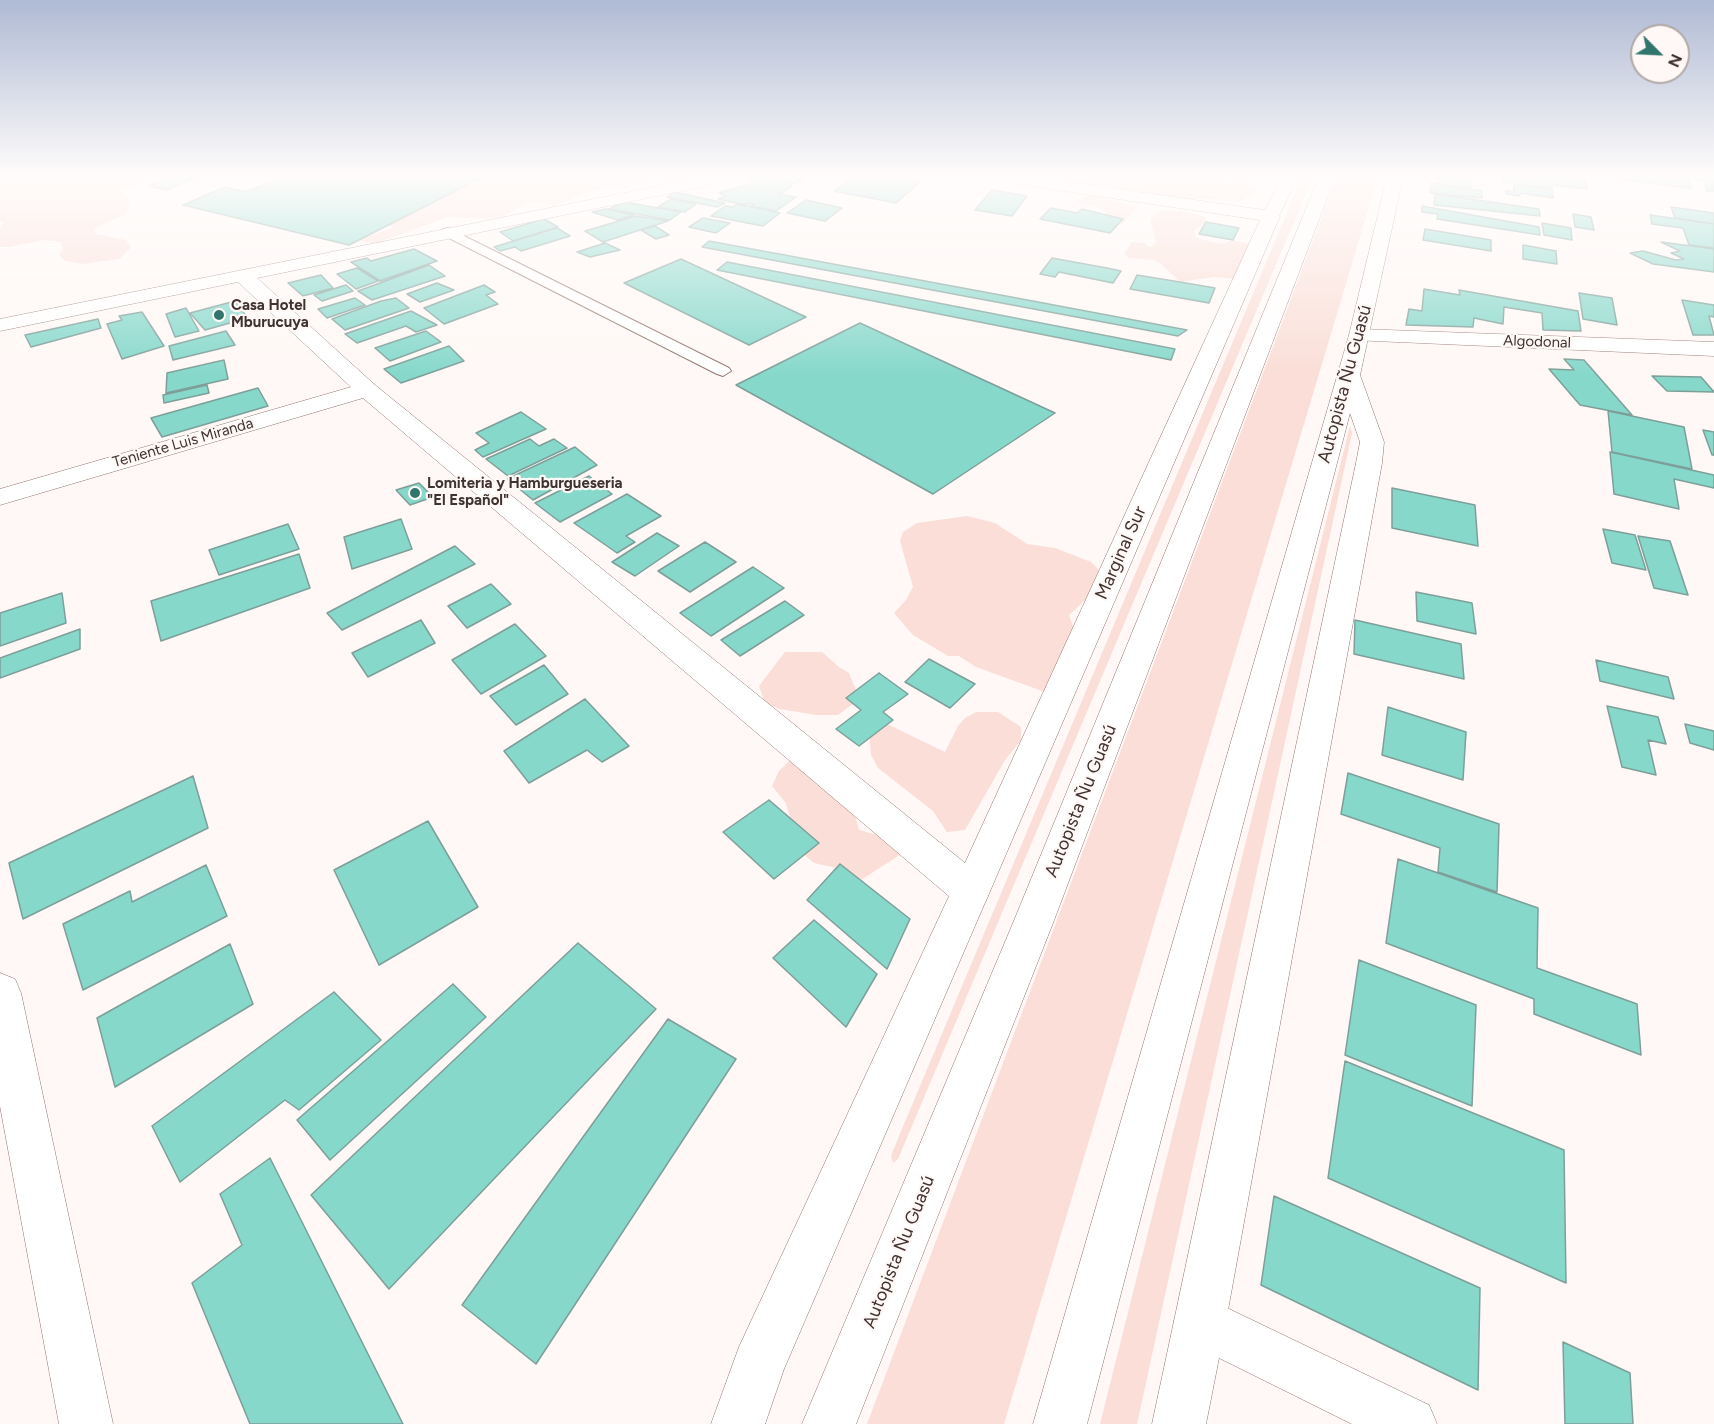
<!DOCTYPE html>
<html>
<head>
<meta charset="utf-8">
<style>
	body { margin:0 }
	#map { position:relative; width:1714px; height:1424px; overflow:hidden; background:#fff8f6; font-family:Figtree,sans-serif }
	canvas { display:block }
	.north { position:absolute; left:1630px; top:24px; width:60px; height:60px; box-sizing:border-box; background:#fff8f6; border:2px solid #b2a9a6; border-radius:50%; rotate:114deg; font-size:16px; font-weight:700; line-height:24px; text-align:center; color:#3f322f }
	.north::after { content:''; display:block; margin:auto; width:21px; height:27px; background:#30766c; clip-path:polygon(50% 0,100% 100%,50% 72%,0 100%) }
</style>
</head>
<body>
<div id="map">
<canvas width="1714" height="1424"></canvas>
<div class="north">N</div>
</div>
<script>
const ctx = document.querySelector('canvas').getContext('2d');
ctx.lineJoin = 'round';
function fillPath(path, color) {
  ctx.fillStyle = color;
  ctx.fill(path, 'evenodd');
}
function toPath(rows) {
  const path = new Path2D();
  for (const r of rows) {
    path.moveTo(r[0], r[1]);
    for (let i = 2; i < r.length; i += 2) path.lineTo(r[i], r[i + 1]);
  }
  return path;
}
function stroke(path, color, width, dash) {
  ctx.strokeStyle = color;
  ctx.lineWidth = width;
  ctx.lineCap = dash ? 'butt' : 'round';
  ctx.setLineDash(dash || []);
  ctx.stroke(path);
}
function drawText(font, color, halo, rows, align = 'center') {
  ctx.font = font + ' Figtree,sans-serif';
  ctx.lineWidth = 4.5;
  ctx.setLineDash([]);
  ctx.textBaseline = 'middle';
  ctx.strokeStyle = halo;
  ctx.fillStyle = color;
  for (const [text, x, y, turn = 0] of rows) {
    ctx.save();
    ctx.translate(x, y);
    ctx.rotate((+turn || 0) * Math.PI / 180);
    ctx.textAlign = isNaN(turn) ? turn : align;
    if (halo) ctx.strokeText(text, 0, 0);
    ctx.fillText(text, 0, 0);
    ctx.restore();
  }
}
const green = toPath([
	[0,177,78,178,75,177,153,177,120,191,131,200,126,214,93,229,96,234,126,240,131,247,119,259,82,264,65,261,59,255,63,248,61,242,45,240,9,247,0,247,0,229,4,222,0,221],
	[428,177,714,177,690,181,651,179,627,189,608,188,592,191,554,206,537,202,525,204,504,216,485,219,448,217,374,244,358,240,395,227,375,223,422,179],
	[1050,177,1208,177,1227,184,1230,181,1243,181,1256,189,1255,194,1238,202,1209,199,1167,200,1131,194,1110,185,1081,184],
	[1302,177,1313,177,898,1159,893,1163,891,1156,899,1136],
	[1337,177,1378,177,1004,1424,867,1424],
	[1089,195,1129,205,1137,204,1137,207,1123,224,1111,221,1111,217,1101,209,1076,201],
	[1160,211,1185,211,1205,217,1206,222,1194,231,1197,238,1221,244,1233,240,1253,245,1236,279,1214,277,1180,282,1161,264,1154,260,1129,258,1124,254,1132,242,1144,243,1150,247,1156,243,1150,219],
	[1350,426,1352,433,1137,1424,1100,1424],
	[967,516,995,523,1027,544,1055,548,1091,562,1104,575,1097,589,1069,615,1073,626,1081,634,1045,692,976,667,959,656,948,656,913,635,894,613,906,600,913,587,900,541,903,532,917,523],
	[785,652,822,652,839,667,849,673,858,695,853,704,838,715,816,715,780,709,765,703,759,686],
	[976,712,998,712,1021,727,1021,740,1005,760,965,830,947,832,933,811,878,768,871,755,869,732,887,724,945,752,958,726,965,718],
	[791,759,853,808,859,830,915,845,861,880,837,868,814,863,794,846,793,829,786,803,772,786,779,771]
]);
const building = toPath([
	[172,177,199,177,166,190,149,186,172,177],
	[282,177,483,177,349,245,183,205,225,187,246,192,282,177],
	[746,177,776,177,792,186,780,194,796,197,776,211,751,206,754,204,740,204,718,199,726,196,719,193,754,183,746,177],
	[778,177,793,177,802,181,791,184,778,177],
	[853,177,895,179,898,177,921,181,896,203,834,191,853,177],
	[1437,177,1471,179,1470,189,1437,184,1437,177],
	[1502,177,1550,177,1552,189,1502,182,1502,177],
	[1552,177,1585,177,1587,189,1553,185,1552,177],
	[1619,177,1653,177,1656,184,1619,179,1619,177],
	[1655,177,1700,177,1701,180,1688,178,1691,188,1657,184,1655,177],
	[1702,177,1714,178,1714,191,1707,191,1702,177],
	[1431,183,1482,191,1482,198,1430,193,1431,183],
	[1514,184,1552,189,1553,198,1520,193,1520,196,1506,194,1506,191,1514,192,1514,184],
	[992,190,1027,196,1012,216,975,210,992,190],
	[675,192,725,203,717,207,667,197,675,192],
	[1435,194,1539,209,1540,216,1434,205,1435,194],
	[671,199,696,204,685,212,658,207,671,199],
	[806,200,842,208,825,221,787,213,806,200],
	[624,202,681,212,670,220,609,209,624,202],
	[737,204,780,213,763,226,711,216,725,206,733,207,737,204],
	[1422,206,1539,227,1540,235,1437,219,1438,214,1422,212,1422,206],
	[1671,207,1714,213,1714,224,1675,218,1671,207],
	[1051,208,1077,213,1082,209,1123,219,1110,233,1040,219,1051,208],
	[606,209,634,215,618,220,592,212,606,209],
	[1573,214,1591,217,1594,230,1575,227,1573,214],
	[1650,215,1714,224,1714,248,1689,245,1683,228,1652,224,1650,215],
	[636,216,668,221,603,242,585,231,636,216],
	[703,218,730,223,716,233,689,227,703,218],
	[544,219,558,227,513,241,500,232,544,219],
	[1206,222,1239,228,1233,240,1199,234,1206,222],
	[1542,223,1571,228,1572,240,1544,235,1542,223],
	[655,226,669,235,656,239,641,230,655,226],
	[557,228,570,236,521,251,515,247,500,251,494,247,557,228],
	[1425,229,1491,240,1491,251,1423,240,1425,229],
	[709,241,1006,296,1187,330,1178,336,702,247,709,241],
	[1661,242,1714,249,1714,272,1653,264,1630,253,1643,251,1676,260,1684,259,1671,253,1680,251,1661,242],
	[605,243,620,250,590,257,577,252,605,243],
	[1523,245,1556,251,1557,264,1523,259,1523,245],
	[414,249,437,261,380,281,351,262,367,258,371,261,414,249],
	[1052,258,1107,268,1121,271,1113,283,1059,272,1055,277,1040,274,1052,258],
	[681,259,806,317,749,345,624,283,681,259],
	[727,262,1175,349,1171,360,717,270,727,262],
	[429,265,445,276,372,300,358,291,429,265],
	[357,268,378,281,356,289,337,274,357,268],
	[321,275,333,288,303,296,288,283,321,275],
	[1137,275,1180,282,1215,288,1209,303,1130,289,1137,275],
	[437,283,454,290,420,302,407,294,437,283],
	[346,285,353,291,322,301,314,295,346,285],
	[484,285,495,292,486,295,498,304,444,324,424,308,484,285],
	[1424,289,1460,295,1459,290,1578,311,1581,331,1543,330,1542,313,1504,307,1503,324,1474,318,1473,327,1406,325,1409,309,1422,311,1424,289],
	[1579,293,1612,298,1617,325,1583,319,1579,293],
	[355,298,365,305,327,318,318,309,355,298],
	[396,298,409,308,345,330,332,319,381,301,396,298],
	[1682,300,1714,305,1714,317,1709,316,1714,335,1693,335,1682,300],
	[235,301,248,318,205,330,190,313,235,301],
	[186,308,199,331,175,337,166,314,186,308],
	[411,311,437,325,416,332,406,326,357,343,345,334,411,311],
	[142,312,164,346,122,359,107,324,122,320,119,316,142,312],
	[98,319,101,328,31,347,25,335,98,319],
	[860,323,1055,413,933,494,736,385,860,323],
	[226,331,235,345,173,360,169,346,226,331],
	[426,331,441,342,390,361,375,348,426,331],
	[449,346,464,361,401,383,384,369,449,346],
	[1564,359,1584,360,1632,415,1580,405,1549,369,1574,370,1564,359],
	[224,360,228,379,166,393,167,373,224,360],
	[1652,376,1701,377,1714,392,1667,391,1652,376],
	[207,385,209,393,164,403,163,395,207,385],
	[258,388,268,406,162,437,151,418,258,388],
	[1608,411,1684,427,1692,469,1612,452,1608,411],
	[521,412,546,429,483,457,475,450,489,443,476,433,521,412],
	[1703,430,1714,432,1714,455,1712,455,1703,430],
	[530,439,539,446,554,439,567,448,508,476,486,459,530,439],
	[575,447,597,465,533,500,507,479,575,447],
	[1610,452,1714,475,1714,488,1674,479,1679,509,1614,494,1610,452],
	[589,476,612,494,560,522,535,503,589,476],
	[419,483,433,497,410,505,396,490,419,483],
	[1392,488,1475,505,1478,546,1392,528,1392,488],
	[627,494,661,516,626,536,635,542,617,553,574,523,627,494],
	[401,519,412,549,352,569,344,537,401,519],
	[288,524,299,549,219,575,209,550,288,524],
	[1603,529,1635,535,1646,570,1612,563,1603,529],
	[657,533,679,546,635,576,612,562,657,533],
	[1638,536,1670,541,1688,595,1654,588,1638,536],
	[705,542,736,562,690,592,658,571,705,542],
	[455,546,475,564,342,630,327,613,455,546],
	[299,554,310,588,161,641,151,601,299,554],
	[753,567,784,588,711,636,680,613,753,567],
	[491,584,511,604,467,628,448,606,491,584],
	[1416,592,1472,603,1476,634,1417,621,1416,592],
	[62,593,66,623,0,646,0,613,62,593],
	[785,601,804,615,740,656,721,640,785,601],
	[421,620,435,643,368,677,352,653,421,620],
	[1355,620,1461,644,1464,679,1354,654,1355,620],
	[515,624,546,656,481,694,452,660,515,624],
	[80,629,80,649,0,678,0,658,80,629],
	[929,659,975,684,950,708,905,682,929,659],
	[1596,660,1668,677,1674,699,1600,681,1596,660],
	[544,665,568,694,516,725,490,696,544,665],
	[879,673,908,694,883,712,893,720,859,746,836,729,861,710,846,698,879,673],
	[585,699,629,746,602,762,587,750,529,783,504,751,585,699],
	[1607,706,1658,717,1666,744,1648,740,1656,775,1622,767,1607,706],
	[1388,707,1466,732,1463,780,1382,755,1388,707],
	[1685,724,1714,731,1714,750,1690,743,1685,724],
	[1348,773,1499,824,1497,892,1438,872,1440,848,1341,814,1348,773],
	[193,776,208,828,23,919,9,863,193,776],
	[769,800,819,843,774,879,723,832,769,800],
	[428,821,478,907,379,965,334,870,428,821],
	[1398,859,1538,908,1537,968,1637,1004,1641,1055,1534,1014,1534,999,1386,943,1398,859],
	[840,864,910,919,887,969,807,900,840,864],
	[206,865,227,916,83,990,63,924,130,891,132,902,206,865],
	[814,920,877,974,846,1027,773,958,814,920],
	[578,943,656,1009,389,1289,311,1195,578,943],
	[230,944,253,1004,115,1087,97,1018,230,944],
	[1359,960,1476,1005,1472,1106,1345,1055,1359,960],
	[453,984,486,1017,330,1160,297,1120,453,984],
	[334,992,381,1040,299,1110,285,1100,180,1182,152,1126,334,992],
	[668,1019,736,1059,536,1364,462,1305,668,1019],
	[1345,1061,1564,1150,1566,1283,1328,1178,1345,1061],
	[270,1158,403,1424,250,1424,192,1283,242,1245,220,1194,270,1158],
	[1274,1196,1480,1288,1478,1390,1261,1285,1274,1196],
	[1563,1342,1630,1373,1633,1424,1565,1424,1563,1342]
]);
const service = toPath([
	[448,228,729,368,731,371,723,376,717,374,443,235,443,229,448,228]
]);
const minor = toPath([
	[703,177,733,177,725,182,257,278,375,385,965,863,1260,220,1003,182,995,177,1034,177,1271,211,1280,216,985,903,971,908,957,903,363,398,0,505,0,489,351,387,238,282,0,331,0,319,703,177],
	[1360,329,1714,342,1714,356,1352,340,1349,335,1352,330,1360,329],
	[0,973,15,979,21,993,113,1424,59,1424,0,1106,0,973],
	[1200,1295,1429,1405,1437,1424,1352,1424,1219,1358,1206,1424,1152,1424,1174,1321,1182,1303,1200,1295]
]);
const motorway = toPath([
	[1282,177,1298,177,1277,220,1265,220,1262,216,1282,177],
	[1319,177,1335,177,1053,923,856,1424,802,1424,1013,923,1319,177],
	[1387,177,1403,177,1360,375,1384,442,1382,463,1226,1321,1218,1339,1200,1347,1182,1339,1174,1321,1356,463,1360,442,1350,413,1087,1424,1033,1424,1349,335,1387,177],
	[971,874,985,879,990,891,784,1369,765,1424,711,1424,739,1347,957,879,971,874]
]);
const markers = [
	[219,315,6,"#30766c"],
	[415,493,6,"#30766c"]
];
const farPoinames = [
	["Casa Hotel",231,306],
	["Mburucuya",231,323],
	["Lomiteria y Hamburgueseria",427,484],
	["\"El Español\"",427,501]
];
const farStreetnames = [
	["Algodonal",1537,342,2],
	["Teniente Luis Miranda",183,443,-16]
];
const streetNames = [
	["Autopista Ñu Guasú",1345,384,-75],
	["Marginal Sur",1121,553,-66],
	["Autopista Ñu Guasú",1081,801,-68],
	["Autopista Ñu Guasú",899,1252,-68]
];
fillPath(green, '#faded7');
fillPath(building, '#86d8cb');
stroke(building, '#7e9f99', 1.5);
stroke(service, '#92756e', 2);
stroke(minor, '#92756e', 1);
stroke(motorway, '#92756e', 1);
fillPath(service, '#fff');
fillPath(minor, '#fff');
fillPath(motorway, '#fff');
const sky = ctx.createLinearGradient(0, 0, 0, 376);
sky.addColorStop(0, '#afbad4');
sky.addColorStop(0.47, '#fffcfb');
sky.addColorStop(1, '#fffcfb00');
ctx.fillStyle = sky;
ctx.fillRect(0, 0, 1714, 376);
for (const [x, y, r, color] of markers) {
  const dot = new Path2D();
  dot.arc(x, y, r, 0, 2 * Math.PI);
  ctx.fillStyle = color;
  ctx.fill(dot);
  stroke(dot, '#fff8f6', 2);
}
drawText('bold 15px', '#3f322f', '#fff8f6', farPoinames, 'left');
drawText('15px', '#3f322f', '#fff8f6', farStreetnames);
drawText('18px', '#3f322f', '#fff8f6', streetNames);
</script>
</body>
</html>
